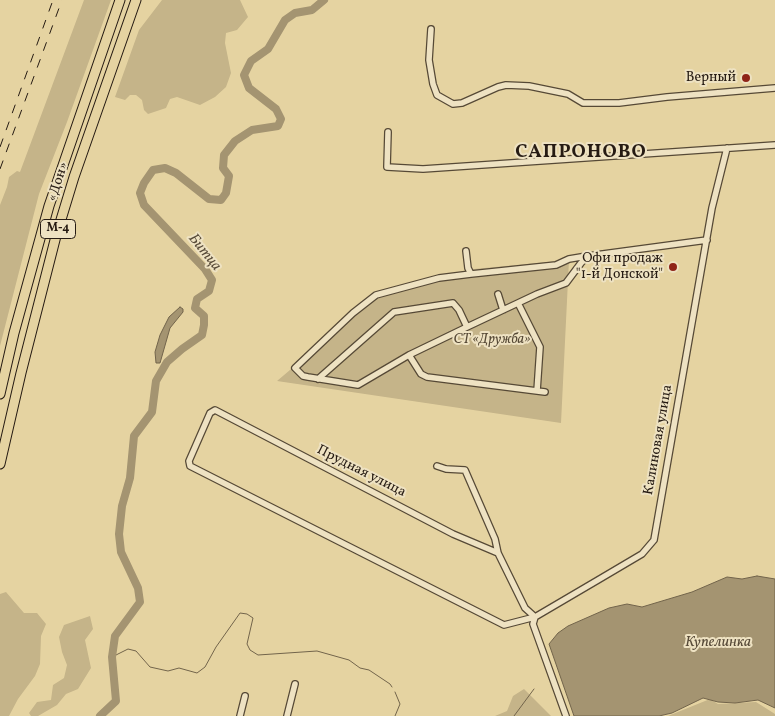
<!DOCTYPE html>
<html>
<head>
<meta charset="utf-8">
<style>
	body { margin:0 }
	canvas { display:block; background:#e5d3a1 }
</style>
</head>
<body>
<canvas width="775" height="716"></canvas>
<script>
const ctx = document.querySelector('canvas').getContext('2d');
ctx.lineJoin = 'round';
function fillPath(path, color) {
  ctx.fillStyle = color;
  ctx.fill(path, 'evenodd');
}
function toPath(rows) {
  const path = new Path2D();
  for (const r of rows) {
    path.moveTo(r[0], r[1]);
    for (let i = 2; i < r.length; i += 2) path.lineTo(r[i], r[i + 1]);
  }
  return path;
}
function stroke(path, color, width, dash) {
  ctx.strokeStyle = color;
  ctx.lineWidth = width;
  ctx.lineCap = dash ? 'butt' : 'round';
  ctx.setLineDash(dash || []);
  ctx.stroke(path);
}
function drawText(font, color, halo, rows, align = 'center') {
  ctx.font = font + ' Vollkorn,serif';
  ctx.lineWidth = 4;
  ctx.setLineDash([]);
  ctx.textBaseline = 'middle';
  ctx.strokeStyle = halo;
  ctx.fillStyle = color;
  for (const [text, x, y, turn = 0] of rows) {
    ctx.save();
    ctx.translate(x, y);
    ctx.rotate((+turn || 0) * Math.PI / 180);
    ctx.textAlign = isNaN(turn) ? turn : align;
    if (halo) ctx.strokeText(text, 0, 0);
    ctx.fillText(text, 0, 0);
    ctx.restore();
  }
}
const green = toPath([
	[84,0,111,0,67,122,39,194,0,346,0,205,7,187,9,177,17,171,20,172],
	[162,0,240,0,248,17,237,30,226,33,225,43,231,73,226,87,215,97,200,105,177,97,170,99,166,108,148,114,144,110,142,100,136,95,130,95,125,100,115,97,139,30],
	[569,260,561,423,277,381,376,297,434,278,474,269],
	[6,592,24,613,37,613,46,624,41,636,40,664,35,676,18,699,9,716,0,716,0,594],
	[90,616,93,629,85,640,91,668,78,689,66,694,57,705,38,716,31,716,29,713,37,702,51,700,53,685,64,678,67,665,62,652,59,637,64,625],
	[524,689,551,716,495,716,507,711,513,696],
	[710,699,718,704,756,702,775,714,775,716,668,716]
]);
const water = toPath([
	[180,307,183,309,183,312,170,328,160,363,156,363,155,352,160,335,169,317,180,307],
	[757,576,775,579,775,708,758,700,735,703,718,702,703,698,672,713,659,716,574,716,549,644,558,633,568,626,609,608,627,604,642,607,692,592,727,577,742,579,757,576]
]);
const stream = toPath([
	[112,657,128,649,136,651,150,667,168,671,179,668,197,673,205,667,216,647,240,613,247,614,253,618,247,644,250,650,258,655,317,651,349,660,360,668,369,670,390,684,392,687],
	[395,716,400,704,395,692],
	[514,716,534,689]
]);
const river = toPath([
	[100,716,116,701,112,657,115,636,140,602,138,588,121,552,119,534,122,506,130,478,134,436,152,412,156,381,167,362,182,349,202,335,204,325,204,316,195,308,197,299,209,291,212,280,205,269,144,205,140,193,144,183,153,170,165,168,176,173,209,199,221,200,226,193,229,176,223,168,224,155,235,141,252,130,278,126,281,119,276,109,249,88,244,75,251,61,268,49,285,20,295,13,312,10,324,0]
]);
const minor = toPath([
	[431,29,429,60,433,84,437,95,453,104,462,103,498,87,506,85,529,86,568,94,583,103,619,103,667,97,775,88],
	[388,132,387,167,423,169,775,145],
	[466,251,468,268,471,274,439,278,376,295,353,313,295,368,303,376,308,377,358,385,409,355,467,327,537,294,566,283,581,263,588,256,707,240],
	[471,274,556,265,569,259,587,256],
	[498,294,503,310],
	[518,303,540,347,537,391,545,392],
	[409,355,421,374,427,377,537,391],
	[318,379,394,312,453,303,459,310,467,327],
	[437,466,446,469,465,470,495,539,498,553,525,608,535,617],
	[498,553,453,534,215,410,210,413,189,461,190,466,504,625,535,617,598,580,642,554,654,540,712,208,727,148],
	[535,617,533,624,566,716],
	[240,716,245,696],
	[287,716,295,684]
]);
const highway = toPath([
	[0,394,14,333,49,206,120,0],
	[0,464,21,373,56,236,74,177,136,0]
]);
const rail = toPath([
	[0,147,53,0],
	[0,169,62,0]
]);
const markers = [
	[746,78,5,"#8f2418"],
	[673,267,5,"#8f2418"]
];
const shields = [
	[58,229,35]
];
const shieldNames = [
	["М-4",58,229]
];
const poiNames = [
	["Верный",736,78],
	["Офи продаж",663,259],
	["\"1-й Донской\"",663,275]
];
const streetNames = [
	["«Дон»",59,182,-72],
	["Калиновая улица",659,440,-80],
	["Прудная улица",361,472,27]
];
const parkNames = [
	["СТ «Дружба»",492,340]
];
const waterNames = [
	["Битца",204,253,51],
	["Купелинка",718,643]
];
const districtNames = [
	["САПРОНОВО",581,154]
];
fillPath(green, '#c5b489');
fillPath(water, '#a49471');
stroke(water, '#72644b', 1);
stroke(stream, '#72644b', 1);
stroke(river, '#a49471', 8);
stroke(minor, '#564936', 8);
stroke(highway, '#261b13', 11);
stroke(minor, '#eee2c2', 5.5);
stroke(highway, '#e5d3a1', 9);
stroke(rail, '#261b13', 1, [9, 9]);
for (const [x, y, r, color] of markers) {
  const dot = new Path2D();
  dot.arc(x, y, r, 0, 2 * Math.PI);
  ctx.fillStyle = color;
  ctx.fill(dot);
  stroke(dot, '#eee2c2', 2);
}
for (const [x, y, w] of shields) {
  const box = new Path2D();
  box.roundRect(x - w / 2, y - 9.5, w, 19, 4);
  ctx.fillStyle = '#eee2c2';
  ctx.fill(box);
  stroke(box, '#261b13', 1);
}
drawText('bold 12px', '#261b13', null, shieldNames);
drawText('14px', '#261b13', '#eee2c2', poiNames, 'right');
drawText('14px', '#261b13', '#eee2c2', streetNames);
drawText('italic 14px', '#564936', '#eee2c2', parkNames);
drawText('italic 15px', '#584b39', '#eee2c2', waterNames);
ctx.letterSpacing = '1px';
drawText('bold 19px', '#261b13', '#eee2c2', districtNames);
ctx.letterSpacing = '0px';
</script>
</body>
</html>
